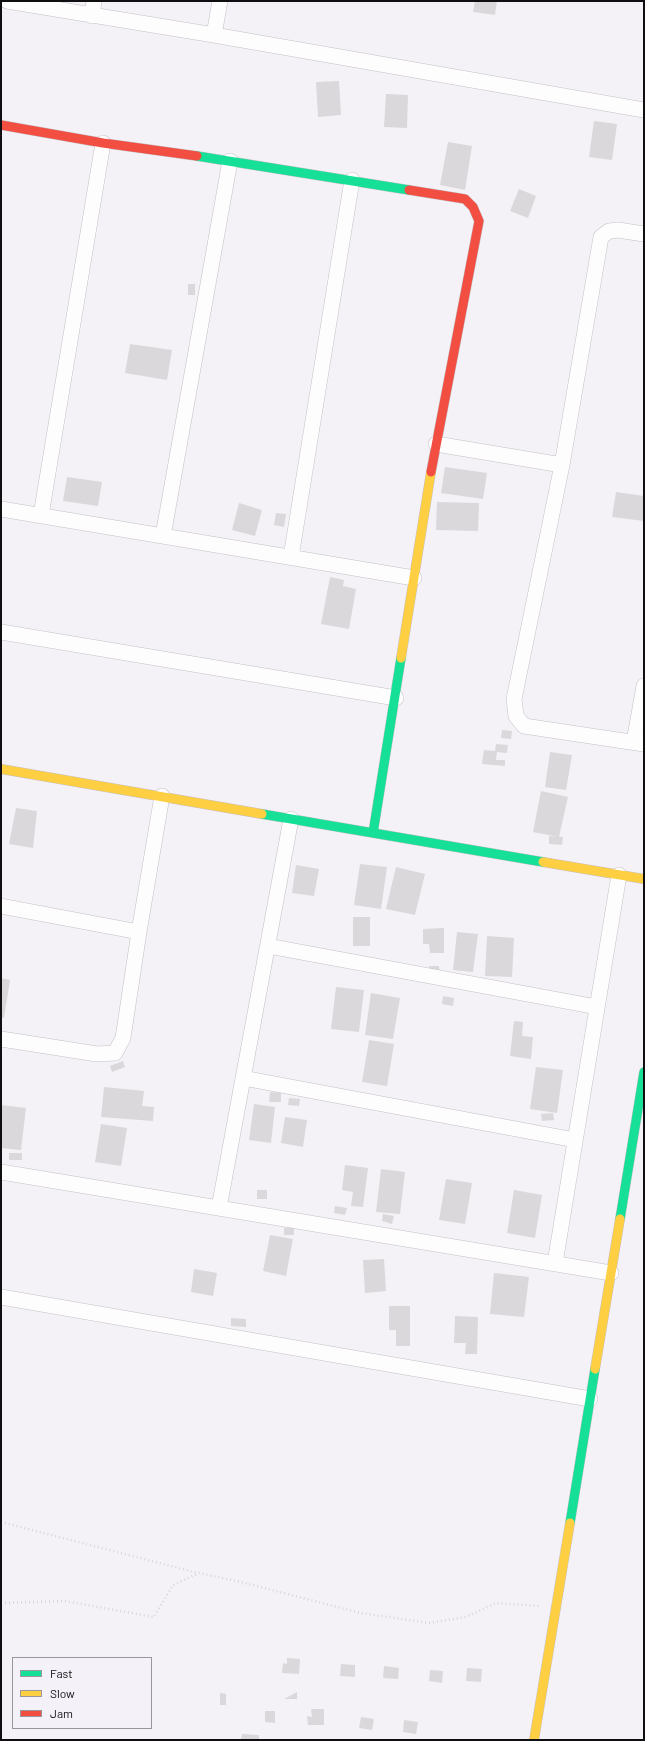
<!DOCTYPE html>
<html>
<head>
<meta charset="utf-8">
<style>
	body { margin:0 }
	#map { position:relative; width:645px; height:1741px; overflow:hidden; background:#f5f2f7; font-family:Barlow,sans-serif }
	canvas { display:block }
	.frame { position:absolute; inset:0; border:2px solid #100e11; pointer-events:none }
	.legend { position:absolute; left:12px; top:1657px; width:140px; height:72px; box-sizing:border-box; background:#f5f1f8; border:1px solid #99969c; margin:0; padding:5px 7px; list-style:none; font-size:12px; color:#100e11 }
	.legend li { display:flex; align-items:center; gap:8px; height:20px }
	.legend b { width:20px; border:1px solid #99969c }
</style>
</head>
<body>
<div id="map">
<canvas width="645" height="1741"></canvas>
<div class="frame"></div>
<ul class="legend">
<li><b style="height:5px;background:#16e098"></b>Fast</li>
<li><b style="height:5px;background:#ffcf43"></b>Slow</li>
<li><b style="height:5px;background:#f24e42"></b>Jam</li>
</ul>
</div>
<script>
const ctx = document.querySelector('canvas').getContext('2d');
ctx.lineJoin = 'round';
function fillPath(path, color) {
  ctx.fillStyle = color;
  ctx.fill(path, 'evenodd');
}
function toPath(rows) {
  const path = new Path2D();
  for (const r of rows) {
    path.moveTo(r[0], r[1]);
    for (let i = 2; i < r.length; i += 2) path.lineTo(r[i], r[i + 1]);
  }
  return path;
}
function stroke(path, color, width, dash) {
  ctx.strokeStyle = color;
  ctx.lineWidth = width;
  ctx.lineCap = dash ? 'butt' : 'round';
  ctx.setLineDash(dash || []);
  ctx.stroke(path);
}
const building = toPath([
	[475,1,497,1,495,15,473,12],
	[339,81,341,115,318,117,316,82],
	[386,94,408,95,407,128,384,127],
	[594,121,617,124,612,160,589,157],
	[448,142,472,146,465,190,440,185],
	[519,189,536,196,528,218,510,211],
	[188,284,195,284,195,295,188,295],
	[130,344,172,350,167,380,125,373],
	[445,467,487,473,483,499,441,493],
	[67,477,102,482,98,506,63,501],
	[616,492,644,496,644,521,612,517],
	[437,502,479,503,478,531,436,530],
	[239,503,262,510,255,536,232,530],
	[276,513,286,514,284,527,274,525],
	[330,577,344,580,343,586,356,589,349,629,321,624],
	[502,730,512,731,511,739,501,738],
	[496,744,508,745,507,753,497,752,496,760,505,760,505,766,482,764,484,750,495,751],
	[550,752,572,755,566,790,545,787],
	[541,791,568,797,559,837,533,832],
	[16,808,37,811,33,848,9,844],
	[549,836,563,837,562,845,549,844],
	[360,864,387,867,381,909,354,905],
	[296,865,319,869,314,896,292,893],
	[396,867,425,874,415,915,386,909],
	[353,917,370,917,370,946,353,946],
	[444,928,444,953,430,953,429,944,423,944,423,929],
	[457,932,478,934,473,972,453,970],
	[487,936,514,938,512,977,485,976],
	[429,966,439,966,440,975,430,976],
	[1,978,10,980,4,1018,1,1017],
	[336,987,364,990,359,1032,331,1029],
	[371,993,400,998,393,1039,365,1035],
	[443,996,454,998,453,1006,442,1004],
	[514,1021,523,1022,522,1036,533,1037,531,1059,510,1056],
	[369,1040,394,1044,387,1086,362,1082],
	[123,1061,125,1067,112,1072,110,1066],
	[536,1067,563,1070,557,1113,530,1109],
	[104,1087,144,1091,142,1106,154,1107,153,1121,101,1117],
	[270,1092,281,1093,281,1102,269,1102],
	[289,1098,300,1099,299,1106,288,1105],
	[254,1104,275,1107,271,1143,249,1140],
	[1,1105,26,1108,21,1150,1,1148],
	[553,1113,554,1120,542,1121,541,1114],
	[285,1117,307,1120,303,1147,281,1143],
	[101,1124,127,1128,121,1166,95,1162],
	[9,1153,22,1153,22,1160,9,1160],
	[345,1165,368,1168,363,1207,351,1206,353,1192,342,1190],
	[381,1169,405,1172,400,1214,376,1212],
	[446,1179,472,1183,465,1224,439,1220],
	[257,1190,267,1190,267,1199,257,1199],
	[514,1190,542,1195,535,1238,507,1233],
	[335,1206,347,1208,345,1215,334,1213],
	[383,1214,394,1216,392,1224,382,1221],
	[284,1228,294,1228,294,1235,284,1235],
	[270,1235,293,1239,286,1276,263,1271],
	[384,1259,386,1291,365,1293,363,1260],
	[194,1269,217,1273,213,1296,191,1292],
	[494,1273,529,1277,524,1317,490,1314],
	[389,1306,410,1306,410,1346,396,1346,396,1330,389,1330],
	[455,1316,478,1317,477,1354,465,1354,466,1343,454,1343],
	[231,1318,246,1319,246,1327,231,1326],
	[287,1658,300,1659,299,1674,282,1673,283,1663,287,1664],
	[341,1664,355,1665,355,1677,340,1676],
	[384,1666,399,1668,398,1679,383,1678],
	[467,1668,482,1669,481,1682,466,1681],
	[430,1670,443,1671,442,1683,429,1681],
	[297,1692,297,1699,284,1699],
	[220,1693,226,1694,226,1705,220,1705],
	[311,1709,324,1709,324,1725,308,1725,307,1716,312,1717],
	[265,1711,275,1711,275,1723,265,1722],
	[361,1717,374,1719,372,1730,359,1728],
	[404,1720,418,1722,416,1734,403,1732],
	[242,1734,259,1735,259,1740,241,1740]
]);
const path = toPath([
	[1,1522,198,1573],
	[1,1603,65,1601,154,1617,173,1585,199,1573,241,1582,361,1613,429,1623,466,1617,496,1603,539,1606]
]);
const street = toPath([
	[7,1,214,35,644,110],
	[92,16,94,1],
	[214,35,220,1],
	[644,234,618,230,609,231,601,237,562,465,514,699,516,716,524,726,644,744],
	[436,444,562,465],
	[1,509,414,578],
	[41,515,103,143],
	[163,536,230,161],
	[291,557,352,180],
	[1,632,396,698],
	[634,742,644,686],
	[1,906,139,932],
	[268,946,597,1007],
	[1,1039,97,1054,115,1053,123,1038,139,932,162,796],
	[243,1078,575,1140],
	[1,1172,611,1273],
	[219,1208,291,819],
	[555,1263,619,875],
	[1,1297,590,1399]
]);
const fast = toPath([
	[197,156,409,190],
	[262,814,543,862],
	[373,833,401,658],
	[620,1219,644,1072],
	[570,1523,595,1369]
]);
const slow = toPath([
	[401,658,431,472],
	[1,769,262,814],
	[543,862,644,879],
	[595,1369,620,1219],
	[534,1740,570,1523]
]);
const jam = toPath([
	[1,125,103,143,197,156],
	[409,190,465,199,473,207,479,221,431,472]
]);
fillPath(building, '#dad8db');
stroke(street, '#c2c0c4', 16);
stroke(fast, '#c2c0c4', 10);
stroke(slow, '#c2c0c4', 10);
stroke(jam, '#c2c0c4', 10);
stroke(path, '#d6d6d8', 2.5, [1, 3]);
stroke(street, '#fefdfe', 15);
stroke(fast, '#16e098', 9);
stroke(slow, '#ffcf43', 9);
stroke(jam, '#f24e42', 9);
</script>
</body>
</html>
